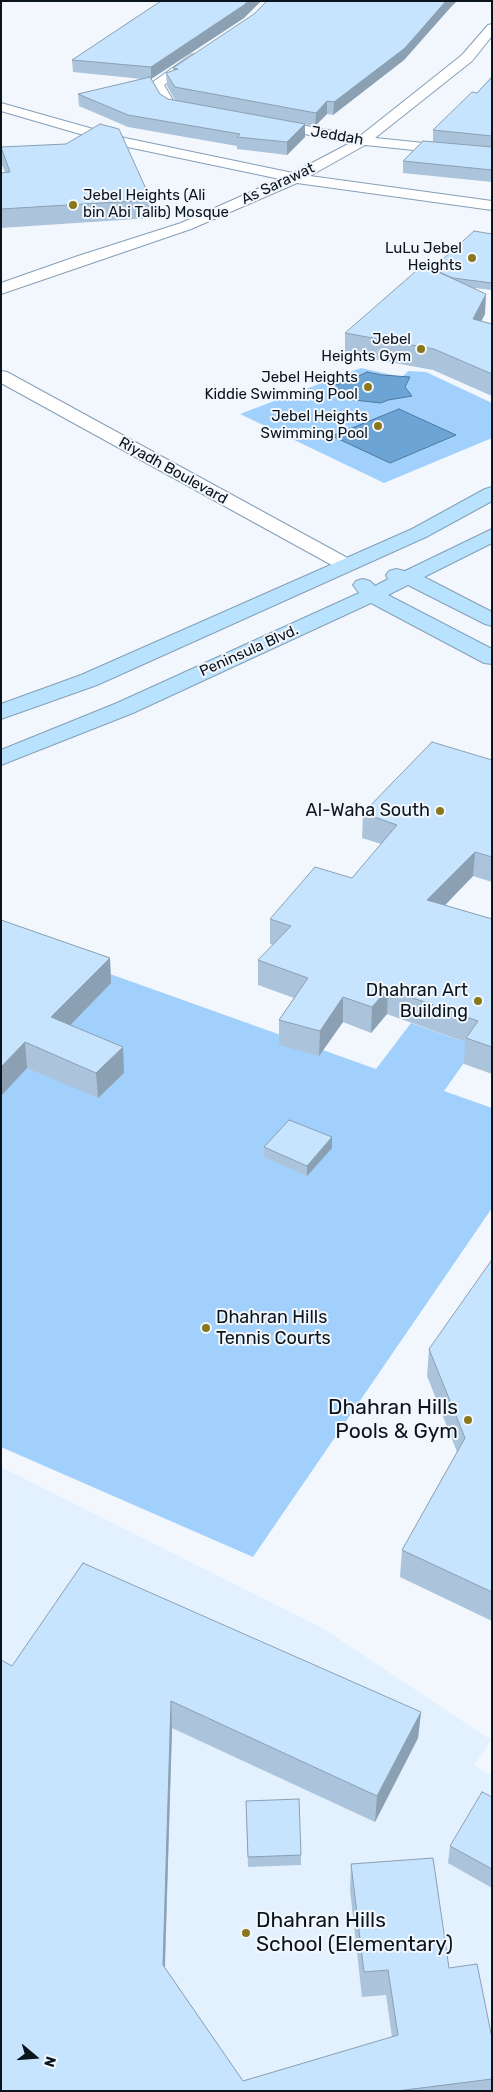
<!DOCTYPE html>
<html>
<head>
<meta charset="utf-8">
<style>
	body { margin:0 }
	#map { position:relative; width:493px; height:2092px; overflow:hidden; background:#f2f7fd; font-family:Rubik,sans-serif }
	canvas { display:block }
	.frame { position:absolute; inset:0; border:2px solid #0a141d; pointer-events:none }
	.north { position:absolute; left:10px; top:2032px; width:50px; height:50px; -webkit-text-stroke:4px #f2f7fd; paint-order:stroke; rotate:108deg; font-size:14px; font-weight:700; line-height:20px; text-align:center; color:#0a141d }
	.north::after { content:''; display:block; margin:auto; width:18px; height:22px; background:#0a141d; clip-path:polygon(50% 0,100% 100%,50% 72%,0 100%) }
</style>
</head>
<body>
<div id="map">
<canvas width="493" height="2092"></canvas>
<div class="frame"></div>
<div class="north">N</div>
</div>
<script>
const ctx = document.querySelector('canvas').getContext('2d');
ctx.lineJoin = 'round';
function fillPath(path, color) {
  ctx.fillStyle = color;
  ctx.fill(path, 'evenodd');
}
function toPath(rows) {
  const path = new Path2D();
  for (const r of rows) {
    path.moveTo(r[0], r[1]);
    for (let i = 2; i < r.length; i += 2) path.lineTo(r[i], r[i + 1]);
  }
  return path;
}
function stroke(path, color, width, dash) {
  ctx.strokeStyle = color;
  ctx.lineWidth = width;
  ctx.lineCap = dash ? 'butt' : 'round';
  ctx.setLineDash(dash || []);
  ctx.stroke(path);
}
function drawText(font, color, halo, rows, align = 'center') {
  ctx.font = font + ' Rubik,sans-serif';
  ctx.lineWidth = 4;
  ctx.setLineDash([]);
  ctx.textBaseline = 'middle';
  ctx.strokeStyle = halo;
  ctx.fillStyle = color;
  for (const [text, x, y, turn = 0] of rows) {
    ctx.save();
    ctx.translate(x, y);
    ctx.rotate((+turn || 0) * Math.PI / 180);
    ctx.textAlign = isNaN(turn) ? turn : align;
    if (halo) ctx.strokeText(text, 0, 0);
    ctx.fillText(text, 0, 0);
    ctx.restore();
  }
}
const built = toPath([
	[1,1467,324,1629,491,1740,474,1765,492,1776,492,2091,1,2091]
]);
const green = toPath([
	[361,368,402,377,408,371,426,372,492,403,492,438,384,483,240,414],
	[1,935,376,1069,411,1023,476,1046,444,1091,492,1108,492,1208,253,1557,1,1447]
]);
const water = toPath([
	[367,372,382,375,410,377,405,387,412,396,388,400,381,403,345,399,338,392,327,386,344,383,367,372],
	[399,409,456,435,390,463,332,436,399,409]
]);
const minor = toPath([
	[492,24,492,36,472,61,375,138,492,150,492,158,365,145,310,176,492,201,492,210,297,183,191,229,1,294,1,283,78,256,181,223,280,179,118,145,1,111,1,103,125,138,293,173,350,143,264,126,262,123,264,120,269,119,360,136,462,55,488,25,492,24],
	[196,54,202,58,201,61,164,85,174,102,202,107,204,110,197,114,164,108,150,84,191,55,196,54],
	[1,371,7,372,353,561,356,565,353,569,346,571,339,569,1,383,1,371]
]);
const secondary = toPath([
	[492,487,492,501,426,537,97,685,1,719,1,704,81,675,412,529,485,489,492,487],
	[492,529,492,543,424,577,492,612,492,626,485,624,408,585,388,595,492,649,492,664,484,663,371,603,133,713,1,765,1,750,117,703,359,593,353,585,356,581,363,579,370,581,375,586,388,579,386,575,389,571,396,569,405,571,492,529]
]);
const wall = toPath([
	[161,1,261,1,244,18,151,79,160,94,168,99,175,100,167,86,166,73,173,71,173,68,450,8,404,60,333,115,327,114,315,126,211,107,305,137,287,155,237,149,237,146,128,127,79,106,78,94,142,79,73,72,72,60],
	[492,76,492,182,403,173,403,161,433,142,433,130,477,93],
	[66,144,151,200,151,218,1,228,1,173,5,172,2,165,1,147],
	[492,234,492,290,475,288,485,314,481,321,492,324,492,396,433,370,345,354,345,333,432,269],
	[492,760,492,882,473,876,445,905,492,919,492,1074,464,1064,465,1042,387,1014,371,1033,343,1022,319,1056,279,1045,279,1020,294,998,258,985,258,960,273,945,270,944,270,919,352,878,381,844,362,838,363,813],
	[1,920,110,958,111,983,70,1025,123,1047,124,1073,98,1098,27,1068,1,1096],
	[332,1137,332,1148,307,1176,264,1157,264,1147],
	[492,1261,492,1621,400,1577,402,1550,457,1452,427,1376,429,1349],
	[12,1666,421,1712,418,1738,375,1822,172,1728,165,1968,243,2081,392,2037,386,1995,362,1997,350,1890,351,1864,449,1968,492,2038,492,2091,1,2091],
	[492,1797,492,1888,448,1863,450,1846],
	[246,1811,301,1855,301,1865,248,1867]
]);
const shadedWall = toPath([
	[248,1,261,1,244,18,151,79,151,67],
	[446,1,457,1,450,8,404,60,333,115,334,102],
	[327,101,327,114,315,126,316,113],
	[305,124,305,137,287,155,287,142],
	[486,294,485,314,472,339,473,319],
	[475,852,473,876,426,925,427,900],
	[110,958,111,983,53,1043,51,1017],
	[388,989,387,1014,371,1033,372,1007],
	[343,997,343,1022,319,1056,320,1031],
	[25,1042,27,1068,1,1096,1,1067],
	[123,1047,124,1073,98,1098,96,1073],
	[332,1137,332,1148,307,1176,307,1166],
	[171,1701,172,1728,164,1990,163,1965],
	[421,1712,418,1738,375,1822,377,1796]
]);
const building = toPath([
	[161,1,248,1,244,5,151,67,72,60,161,1],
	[267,1,446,1,405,48,334,102,327,101,316,113,175,87,166,73,178,69,173,68,254,14,267,1],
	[150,77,160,94,168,99,305,124,287,142,237,137,240,134,128,115,78,94,150,77],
	[492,77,492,136,433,130,472,92,477,93,492,77],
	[100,124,119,129,151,200,1,209,1,173,10,172,1,147,66,144,100,124],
	[423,141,492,147,492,170,403,161,423,141],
	[474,231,492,234,492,283,453,278,432,269,474,231],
	[423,265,486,294,473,319,492,324,492,374,434,349,345,333,423,265],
	[432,742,492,760,492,857,475,852,427,900,492,919,492,1047,466,1038,478,1021,388,989,372,1007,343,997,320,1031,279,1020,308,978,258,960,291,926,270,919,315,867,352,878,397,825,363,813,432,742],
	[1,920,110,958,51,1017,123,1047,96,1073,25,1042,1,1067,1,920],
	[289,1120,332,1137,307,1166,264,1147,289,1120],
	[491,1261,492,1261,492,1592,402,1550,465,1438,429,1349,491,1261],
	[83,1563,421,1712,377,1796,171,1701,163,1965,243,2081,398,2035,388,1970,364,1972,351,1864,433,1858,449,1968,477,1964,492,2038,492,2079,397,2091,1,2091,1,1660,12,1666,83,1563],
	[482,1792,492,1797,492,1869,450,1846,482,1792],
	[299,1799,301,1855,248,1857,246,1801,299,1799]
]);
const markers = [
	[73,205,5,"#8b771b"],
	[472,258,5,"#8b771b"],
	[421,349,5,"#8b771b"],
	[368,387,5,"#8b771b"],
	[378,426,5,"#8b771b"],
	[440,811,5,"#8b771b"],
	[478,1001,5,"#8b771b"],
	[206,1328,5,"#8b771b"],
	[468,1420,5,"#8b771b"],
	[246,1933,5,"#8b771b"]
];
const farStreetnames = [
	["Jeddah",337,136,10],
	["As Sarawat",278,184,-25],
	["Riyadh Boulevard",173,471,29],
	["Peninsula Blvd.",249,651,-24]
];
const farPoinames = [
	["Jebel Heights (Ali",83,196,"left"],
	["bin Abi Talib) Mosque",83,213,"left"],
	["LuLu Jebel",462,249],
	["Heights",462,266],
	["Jebel",411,340],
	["Heights Gym",411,357],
	["Jebel Heights",358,378],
	["Kiddie Swimming Pool",358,395],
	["Jebel Heights",368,417],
	["Swimming Pool",368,434]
];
const poiNames = [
	["Al-Waha South",430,811],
	["Dhahran Art",468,991],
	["Building",468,1012],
	["Dhahran Hills",216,1318,"left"],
	["Tennis Courts",216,1339,"left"]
];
const nearPoinames = [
	["Dhahran Hills",458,1408],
	["Pools & Gym",458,1432],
	["Dhahran Hills",256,1921,"left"],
	["School (Elementary)",256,1945,"left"]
];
fillPath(built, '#e3f1fe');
fillPath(green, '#a0d0fb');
fillPath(water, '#6ca4d5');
stroke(water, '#4f799e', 1);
stroke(minor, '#849fb8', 2);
stroke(secondary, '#849fb8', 2);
fillPath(minor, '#fff');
fillPath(secondary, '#b8e2fd');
fillPath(wall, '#abc4db');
fillPath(shadedWall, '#8ba0b2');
fillPath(building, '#c7e4ff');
stroke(building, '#8ba0b2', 1);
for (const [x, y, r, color] of markers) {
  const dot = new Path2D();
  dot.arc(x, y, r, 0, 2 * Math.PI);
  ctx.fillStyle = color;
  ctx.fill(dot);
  stroke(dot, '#f2f7fd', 2);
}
drawText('15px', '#0a141d', '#f2f7fd', farStreetnames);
drawText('15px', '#0a141d', '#f2f7fd', farPoinames, 'right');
drawText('18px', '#0a141d', '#f2f7fd', poiNames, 'right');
drawText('21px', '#0a141d', '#f2f7fd', nearPoinames, 'right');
</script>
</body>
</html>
